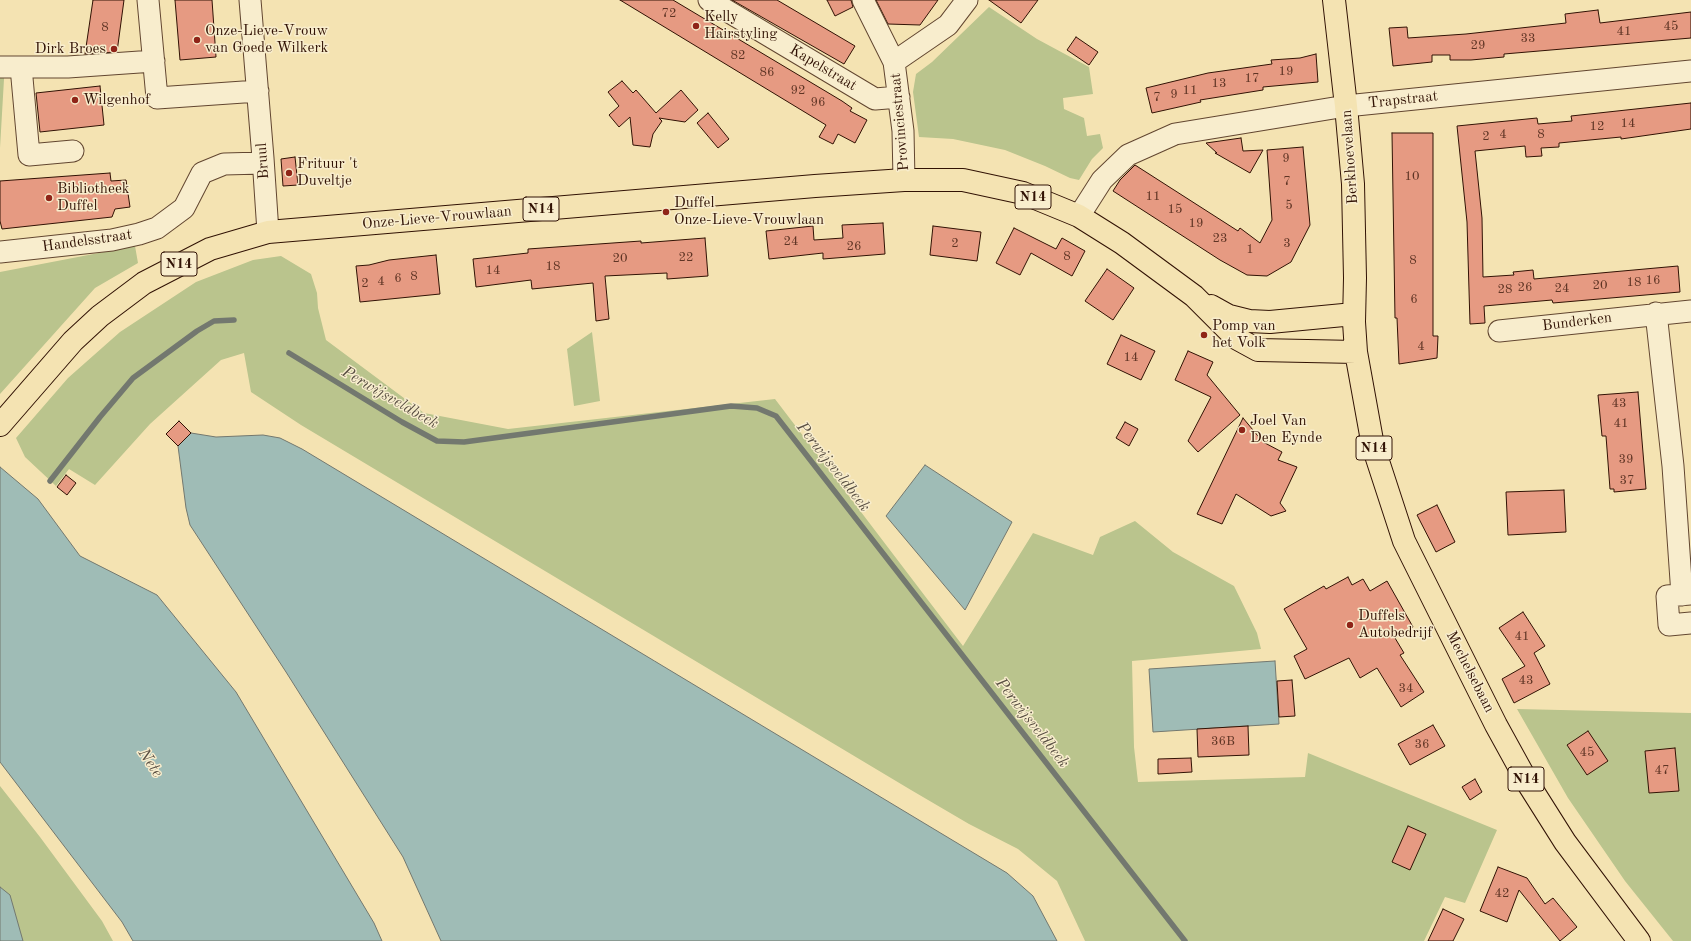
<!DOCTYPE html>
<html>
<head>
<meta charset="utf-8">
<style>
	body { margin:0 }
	canvas { display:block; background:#f4e3b2 }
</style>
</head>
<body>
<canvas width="1691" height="941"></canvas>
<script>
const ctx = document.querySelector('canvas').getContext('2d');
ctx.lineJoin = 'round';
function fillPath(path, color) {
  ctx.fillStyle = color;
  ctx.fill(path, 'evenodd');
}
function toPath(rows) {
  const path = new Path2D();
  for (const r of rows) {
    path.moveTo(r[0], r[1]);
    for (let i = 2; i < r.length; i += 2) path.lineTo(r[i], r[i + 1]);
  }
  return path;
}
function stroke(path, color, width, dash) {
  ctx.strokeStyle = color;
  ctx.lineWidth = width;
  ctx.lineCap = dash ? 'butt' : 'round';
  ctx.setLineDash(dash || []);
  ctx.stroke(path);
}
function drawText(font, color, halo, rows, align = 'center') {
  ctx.font = font + ' "Old Standard TT",serif';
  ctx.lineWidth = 3;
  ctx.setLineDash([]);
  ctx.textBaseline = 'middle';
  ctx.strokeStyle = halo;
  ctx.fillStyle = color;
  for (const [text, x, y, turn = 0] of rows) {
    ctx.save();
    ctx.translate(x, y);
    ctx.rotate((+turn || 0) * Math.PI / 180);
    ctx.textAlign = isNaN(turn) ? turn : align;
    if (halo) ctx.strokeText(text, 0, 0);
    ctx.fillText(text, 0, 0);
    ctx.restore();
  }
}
const green = toPath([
	[989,7,1037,39,1089,67,1093,94,1063,98,1064,109,1084,118,1087,136,1100,134,1103,148,1092,159,1079,180,1070,178,1045,166,1005,150,953,139,919,137,913,92,916,74,932,62],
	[0,62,5,62,0,148],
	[135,246,138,263,95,288,0,394,0,272],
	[281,256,311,274,317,293,318,308,326,340,424,413,508,429,775,399,963,646,1033,533,1093,555,1100,537,1135,521,1173,552,1234,586,1257,633,1261,649,1132,661,1134,747,1138,782,1305,777,1308,753,1497,830,1465,903,1445,897,1424,941,1085,941,1057,881,1018,849,969,824,911,790,301,425,251,392,244,353,221,360,150,424,95,485,69,469,56,486,25,457,16,438,68,378,120,332,196,282,253,260],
	[592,332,600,401,574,406,567,349],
	[1517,709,1691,713,1691,941,1673,941,1625,881,1568,798],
	[0,786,40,837,102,921,113,941,0,941]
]);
const water = toPath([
	[191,433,216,437,263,435,280,438,302,449,1007,873,1033,896,1057,941,441,941,403,857,286,672,190,525,186,508,178,446,191,433],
	[925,465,1012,522,965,610,886,516,925,465],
	[0,467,38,499,80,556,157,595,236,692,374,923,382,941,133,941,122,922,0,762,0,467],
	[1275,661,1279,724,1153,732,1149,669,1275,661],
	[0,887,10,895,23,941,0,941,0,887]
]);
const stream = toPath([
	[289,353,402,422,437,441,464,442,731,406,757,408,776,416,1185,941],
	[50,481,100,417,133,378,197,331,214,321,234,320]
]);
const building = toPath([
	[93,0,124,0,117,52,85,54,93,0],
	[175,0,212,0,216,57,180,60,175,0],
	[620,0,673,0,842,101,852,108,850,111,867,120,855,143,838,134,833,144,819,137,826,125,620,0],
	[732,0,777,0,855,46,844,64,732,0],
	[827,0,851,0,853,7,835,16,827,0],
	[876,0,938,0,920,25,888,24,876,0],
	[989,0,1038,0,1021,23,989,0],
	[1598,10,1600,23,1691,12,1691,38,1504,54,1504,57,1471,60,1450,60,1450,55,1432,55,1432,62,1393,66,1389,28,1407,27,1408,38,1466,34,1566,23,1565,14,1598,10],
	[1076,37,1098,52,1089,65,1067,50,1076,37],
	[1316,54,1318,82,1263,87,1263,90,1200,100,1201,102,1152,113,1146,88,1208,73,1272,64,1271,60,1300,58,1316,54],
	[622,81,633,93,636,90,656,113,681,90,698,110,685,122,659,118,662,121,653,134,650,147,633,145,630,117,619,127,609,115,619,106,608,92,622,81],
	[100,86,104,125,40,132,36,93,100,86],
	[1691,103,1691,129,1621,139,1621,137,1559,143,1559,147,1541,148,1542,156,1526,157,1525,146,1475,151,1482,218,1483,277,1514,275,1513,272,1533,270,1534,279,1678,266,1680,292,1553,303,1552,300,1484,306,1485,323,1470,324,1467,222,1457,126,1537,118,1538,124,1572,121,1571,116,1691,103],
	[708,113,729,139,718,148,697,123,708,113],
	[1392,133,1433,133,1433,336,1438,336,1437,358,1399,364,1397,318,1395,318,1392,133],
	[1241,138,1243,151,1263,150,1250,173,1215,153,1217,153,1206,143,1241,138],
	[1303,147,1310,225,1291,262,1267,276,1247,275,1220,260,1113,191,1120,180,1135,165,1238,231,1240,228,1260,243,1272,220,1267,150,1303,147],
	[295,157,298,185,283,186,281,159,295,157],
	[110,173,111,181,126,180,130,207,115,209,112,217,2,229,0,221,0,181,110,173],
	[883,223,885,254,823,259,823,253,769,259,766,231,813,226,814,240,843,238,842,225,883,223],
	[933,226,981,232,977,261,930,255,933,226],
	[1014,228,1056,249,1062,238,1085,251,1072,276,1031,253,1020,275,996,263,1014,228],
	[705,238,708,276,667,279,667,273,605,276,609,319,596,321,593,283,532,289,531,280,476,287,473,259,528,253,528,249,641,241,641,243,705,238],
	[436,255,440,294,360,302,356,266,369,265,389,260,436,255],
	[1107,269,1134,288,1113,320,1085,301,1107,269],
	[1121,335,1155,351,1141,380,1107,364,1121,335],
	[1188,351,1213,362,1207,375,1240,415,1198,452,1188,441,1211,397,1175,380,1188,351],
	[1638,392,1646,489,1614,492,1614,489,1610,489,1606,436,1602,436,1598,395,1638,392],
	[1243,418,1263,442,1282,452,1278,460,1297,467,1280,503,1286,511,1271,516,1236,494,1222,524,1197,514,1243,418],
	[179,421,191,433,178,446,166,434,179,421],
	[1125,422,1138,429,1129,446,1116,438,1125,422],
	[66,475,76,483,67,495,57,487,66,475],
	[1564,490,1566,532,1508,535,1506,492,1564,490],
	[1437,505,1455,542,1436,552,1417,515,1437,505],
	[1348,577,1352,585,1363,579,1370,591,1387,581,1413,627,1395,638,1404,653,1400,655,1424,692,1401,707,1377,668,1360,678,1349,658,1305,679,1294,656,1307,649,1284,609,1324,586,1326,589,1348,577],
	[1523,612,1545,646,1534,653,1550,684,1514,703,1502,679,1525,666,1499,628,1523,612],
	[1292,680,1295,716,1279,717,1277,681,1292,680],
	[1433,725,1445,746,1410,765,1398,744,1433,725],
	[1248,726,1249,755,1198,757,1197,729,1248,726],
	[1588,731,1608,761,1587,775,1567,745,1588,731],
	[1675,748,1679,791,1649,793,1645,751,1675,748],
	[1191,758,1192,772,1158,774,1158,759,1191,758],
	[1475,779,1482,792,1470,800,1462,787,1475,779],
	[1408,826,1426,834,1410,870,1392,862,1408,826],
	[1498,867,1527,878,1545,904,1553,898,1577,927,1560,941,1519,890,1507,922,1480,911,1498,867],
	[1443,909,1464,919,1453,941,1428,941,1443,909]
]);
const minor = toPath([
	[148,0,157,98,258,91],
	[250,0,263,158,268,232],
	[709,0,875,99,899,97],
	[863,0,894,62,903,131,904,180],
	[894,62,948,25,967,0],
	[0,67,68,67,154,61],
	[21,67,29,155,73,151],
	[1079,216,1102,180,1128,155,1175,134,1346,106,1691,71],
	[0,252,112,240,139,234,157,228,184,208,202,173,224,164,263,163],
	[1656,313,1673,466,1682,595],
	[1499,331,1691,311],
	[1691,594,1667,596,1669,625,1691,623]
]);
const major = toPath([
	[1334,0,1346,106,1353,184,1355,278,1354,322,1356,352,1373,446,1404,541,1496,725,1529,785,1565,842,1639,941],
	[1211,306,1229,316,1249,321,1270,322,1354,314],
	[0,425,73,341,100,316,144,283,210,249,268,232,815,186,904,180,963,180,1023,193,1079,216,1122,243,1194,296,1236,338,1258,350,1356,352]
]);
const markers = [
	[696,26,4,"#8f2418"],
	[197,40,4,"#8f2418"],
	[114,49,4,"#8f2418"],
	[75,100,4,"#8f2418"],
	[289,173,4,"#8f2418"],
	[49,198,4,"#8f2418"],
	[666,212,4,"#8f2418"],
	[1204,335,4,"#8f2418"],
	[1242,430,4,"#8f2418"],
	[1350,625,4,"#8f2418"]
];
const numberNames = [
	["72",669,14],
	["45",1671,27],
	["8",105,28],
	["41",1624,32],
	["33",1528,39],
	["29",1478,46],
	["82",738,56],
	["19",1286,72],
	["86",767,73],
	["17",1252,79],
	["13",1219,84],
	["92",798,91],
	["11",1190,91],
	["9",1174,95],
	["7",1157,98],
	["96",818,103],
	["14",1628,124],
	["12",1597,127],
	["4",1503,135],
	["8",1541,135],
	["2",1486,137],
	["9",1286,159],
	["10",1412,177],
	["7",1287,182],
	["11",1153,197],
	["5",1289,206],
	["15",1175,210],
	["19",1196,224],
	["23",1220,239],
	["24",791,242],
	["2",955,244],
	["3",1287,244],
	["26",854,247],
	["1",1250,250],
	["8",1067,257],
	["22",686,258],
	["20",620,259],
	["8",1413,261],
	["18",553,267],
	["14",493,271],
	["8",414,277],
	["6",398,279],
	["16",1653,281],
	["4",381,282],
	["18",1634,283],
	["2",365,284],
	["20",1600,286],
	["26",1525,288],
	["24",1562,289],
	["28",1505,290],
	["6",1414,300],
	["4",1421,347],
	["14",1131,358],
	["43",1619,404],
	["41",1621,424],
	["39",1626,460],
	["37",1627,481],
	["41",1522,637],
	["43",1526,681],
	["34",1406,689],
	["36B",1223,742],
	["36",1422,745],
	["45",1587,753],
	["47",1662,771],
	["42",1502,894]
];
const shields = [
	[1033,197,36],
	[541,209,36],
	[179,264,36],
	[1374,448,36],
	[1526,779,36]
];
const shieldNames = [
	["N14",1033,197],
	["N14",541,209],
	["N14",179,264],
	["N14",1374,448],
	["N14",1526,779]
];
const poiNames = [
	["Kelly",704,17],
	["Hairstyling",704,34],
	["Onze-Lieve-Vrouw",205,31],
	["van Goede Wilkerk",205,48],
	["Dirk Broes",106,49,"right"],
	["Wilgenhof",83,100],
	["Frituur 't",297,164],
	["Duveltje",297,181],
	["Bibliotheek",57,189],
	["Duffel",57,206],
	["Duffel",674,203],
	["Onze-Lieve-Vrouwlaan",674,220],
	["Pomp van",1212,326],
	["het Volk",1212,343],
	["Joel Van",1250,421],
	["Den Eynde",1250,438],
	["Duffels",1358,616],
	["Autobedrijf",1358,633]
];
const streetNames = [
	["Kapelstraat",823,68,31],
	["Trapstraat",1403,100,-6],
	["Provinciestraat",900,122,-95],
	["Berkhoevelaan",1350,157,-94],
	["Bruul",263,161,-94],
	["Onze-Lieve-Vrouwlaan",437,218,-5],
	["Handelsstraat",87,241,-8],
	["Bunderken",1577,322,-7],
	["Mechelsebaan",1470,672,63]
];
const waterNames = [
	["Perwijsveldbeek",390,398,30],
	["Perwijsveldbeek",833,467,52],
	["Perwijsveldbeek",1032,723,52],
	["Nete",150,763,56]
];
fillPath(green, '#bac48d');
fillPath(water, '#9fbcb6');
stroke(water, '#73786f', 1);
stroke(stream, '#73786f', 5.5);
fillPath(building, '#e69a82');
stroke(building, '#311204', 1);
stroke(minor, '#624630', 23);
stroke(major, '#311204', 24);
stroke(minor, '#f8edcd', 21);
stroke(major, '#f4e3b2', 22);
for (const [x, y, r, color] of markers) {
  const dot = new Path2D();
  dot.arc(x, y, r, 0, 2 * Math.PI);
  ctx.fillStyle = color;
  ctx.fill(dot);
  stroke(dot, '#f8edcd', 1.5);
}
drawText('13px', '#5e3424', null, numberNames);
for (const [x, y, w] of shields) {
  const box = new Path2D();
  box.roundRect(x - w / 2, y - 12, w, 24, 3);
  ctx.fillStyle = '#f8edcd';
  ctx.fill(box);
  stroke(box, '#311204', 1);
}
drawText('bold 14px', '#311204', null, shieldNames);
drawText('15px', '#311204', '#f8edcd', poiNames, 'left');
drawText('15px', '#311204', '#f8edcd', streetNames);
drawText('italic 16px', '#584e42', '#f8edcd', waterNames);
</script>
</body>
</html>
